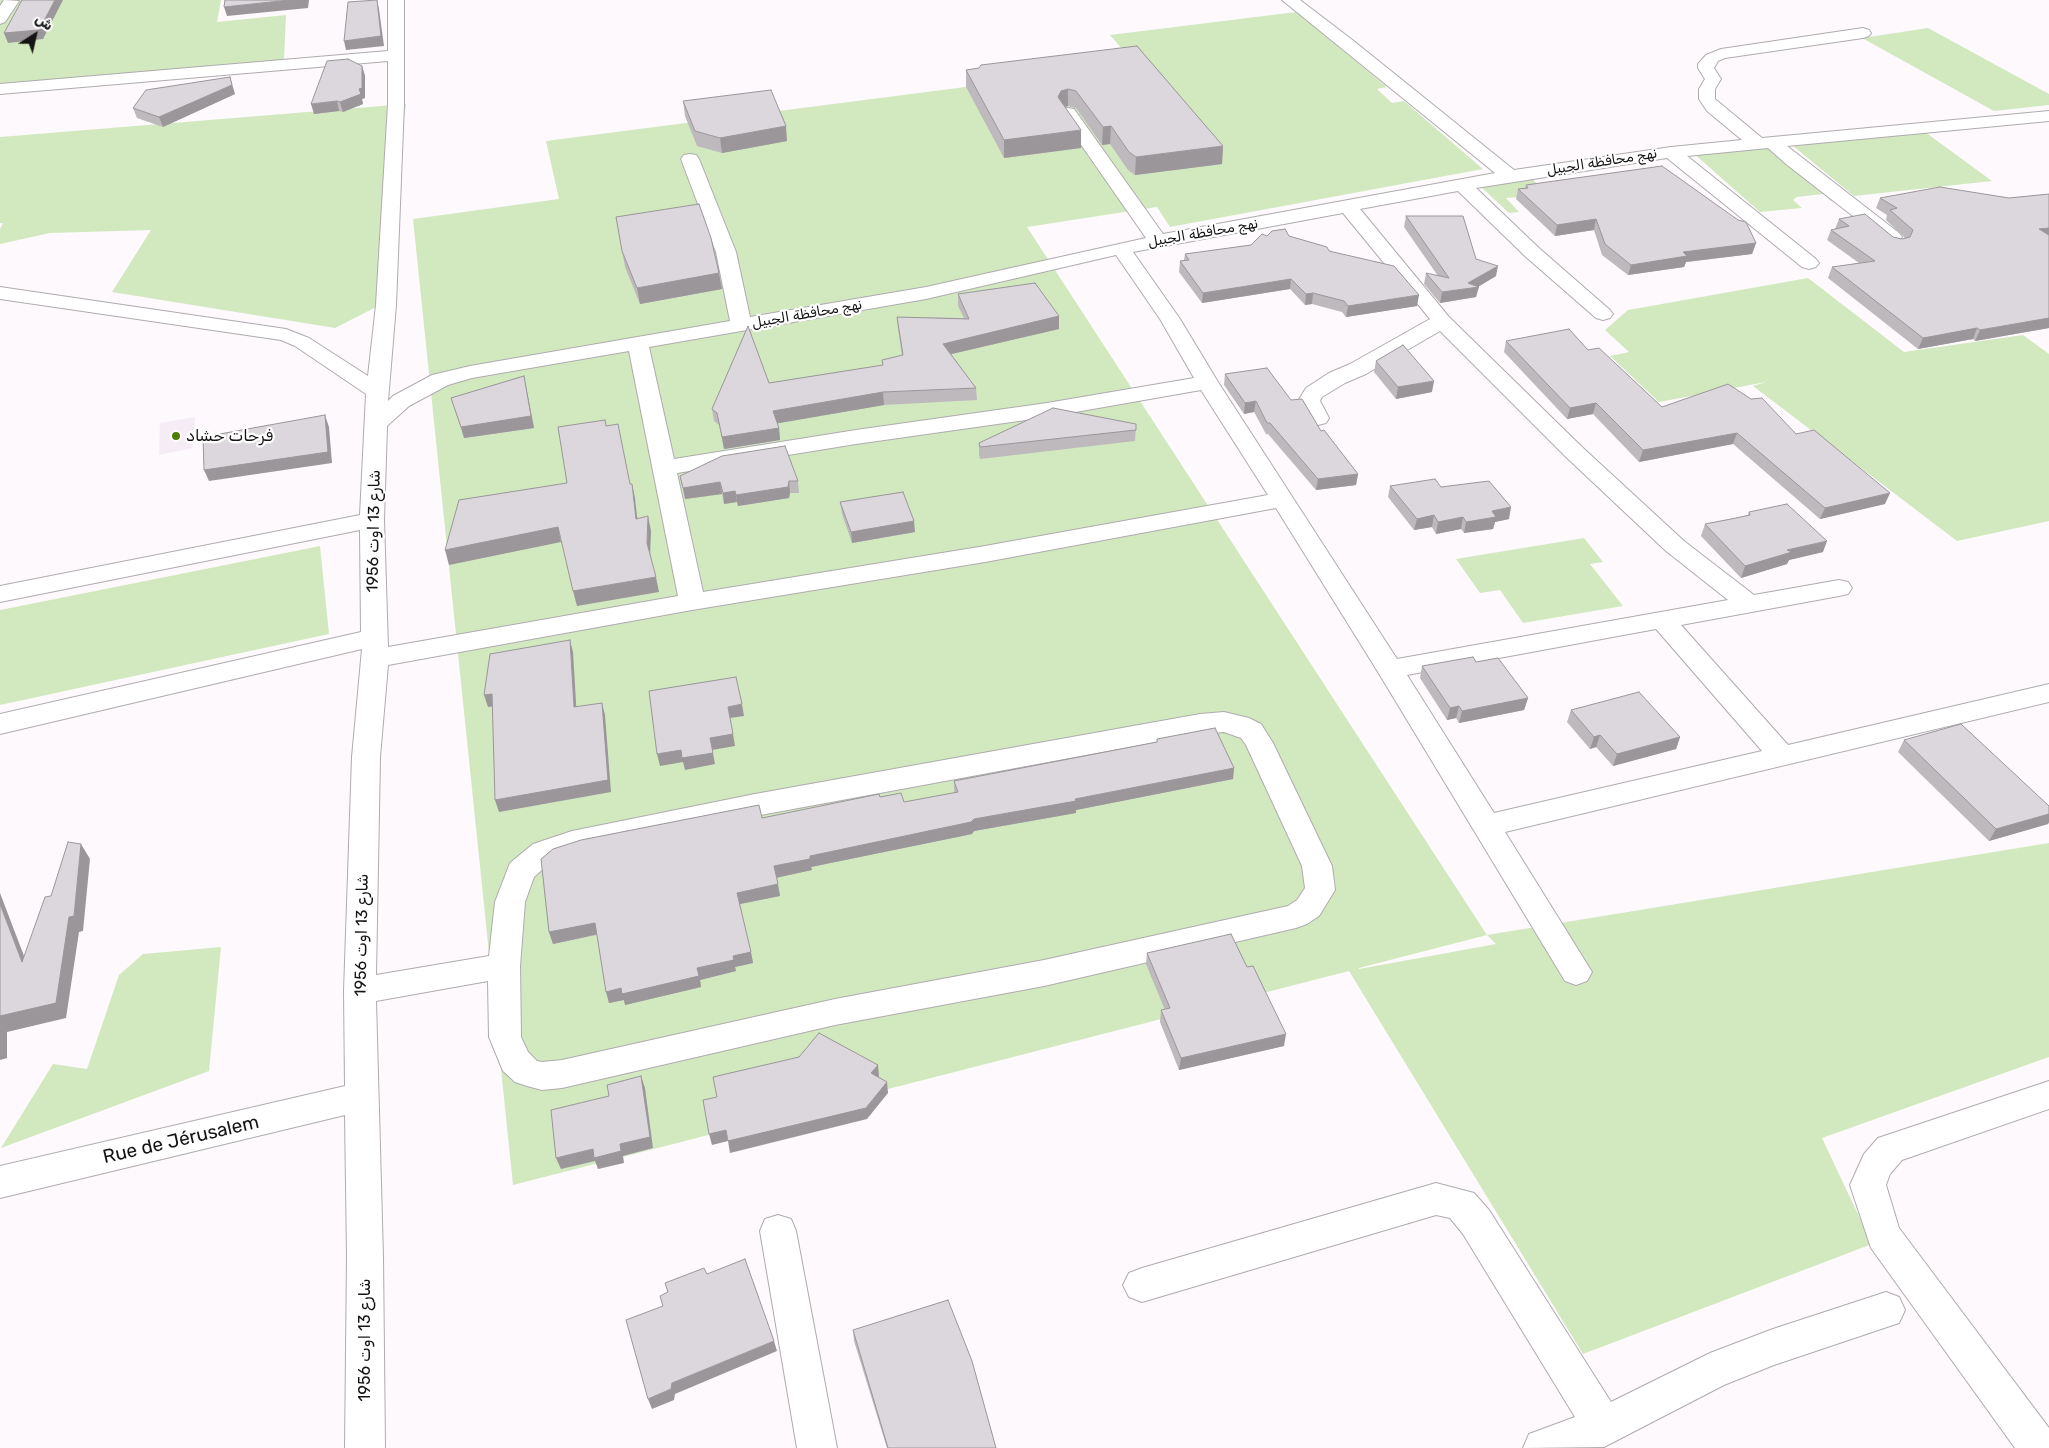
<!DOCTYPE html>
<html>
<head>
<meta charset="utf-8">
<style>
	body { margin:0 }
	#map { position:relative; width:2049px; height:1448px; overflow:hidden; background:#fdf9fd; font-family:Rubik,Vazirmatn,sans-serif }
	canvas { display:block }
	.north { position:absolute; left:10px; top:10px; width:50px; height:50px; -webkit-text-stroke:4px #fff; paint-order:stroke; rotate:35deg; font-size:14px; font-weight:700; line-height:20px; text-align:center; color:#151415 }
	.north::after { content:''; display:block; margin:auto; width:18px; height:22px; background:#151415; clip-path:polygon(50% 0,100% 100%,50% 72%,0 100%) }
</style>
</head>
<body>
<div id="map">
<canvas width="2049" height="1448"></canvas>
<div class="north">ش</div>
</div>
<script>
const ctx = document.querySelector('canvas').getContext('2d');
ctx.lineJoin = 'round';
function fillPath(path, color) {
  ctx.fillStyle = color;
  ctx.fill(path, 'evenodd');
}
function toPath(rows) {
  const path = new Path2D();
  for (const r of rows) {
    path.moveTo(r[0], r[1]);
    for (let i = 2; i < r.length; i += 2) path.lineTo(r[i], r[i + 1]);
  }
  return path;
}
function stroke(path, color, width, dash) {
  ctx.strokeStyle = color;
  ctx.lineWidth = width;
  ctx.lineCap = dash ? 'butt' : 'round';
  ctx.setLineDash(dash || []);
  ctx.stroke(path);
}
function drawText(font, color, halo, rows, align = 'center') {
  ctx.font = font + ' Rubik,Vazirmatn,sans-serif';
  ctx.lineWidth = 4.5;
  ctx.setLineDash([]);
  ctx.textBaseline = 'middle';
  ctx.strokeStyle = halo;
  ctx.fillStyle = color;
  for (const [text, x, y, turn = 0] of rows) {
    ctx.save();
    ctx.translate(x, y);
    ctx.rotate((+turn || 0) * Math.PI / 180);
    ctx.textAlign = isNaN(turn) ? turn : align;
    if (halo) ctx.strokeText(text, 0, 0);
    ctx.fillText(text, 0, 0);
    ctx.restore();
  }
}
const built = toPath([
	[195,417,192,448,159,455,160,423]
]);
const green = toPath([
	[0,0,221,0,217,22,286,15,284,60,0,84],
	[1296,12,1387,87,1377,89,1392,103,1404,101,1483,169,1170,227,1157,207,1027,227,1487,935,2049,843,2049,1057,1822,1138,1872,1244,1583,1354,1349,971,513,1185,413,219,559,199,546,141,1136,65,1110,35],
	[1487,935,1496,944,1359,969,1359,968],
	[1928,28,2049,94,2049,105,1994,111,1862,38],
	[406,104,376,307,335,328,112,292,151,230,50,233,0,244,0,229,3,223,0,223,0,137],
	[1925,132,1992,181,1854,196,1793,146],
	[1771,147,1838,200,1831,201,1823,194,1797,197,1793,200,1802,208,1760,212,1692,152],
	[1532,179,1544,190,1524,193,1519,197,1506,198,1519,212,1509,213,1480,186],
	[1808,278,1904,352,2023,335,2049,354,2049,521,1957,541,1753,386,1766,382,1659,402,1610,356,1629,352,1605,330,1628,310],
	[1584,538,1603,562,1590,564,1623,606,1523,623,1500,590,1480,593,1456,559],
	[320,546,329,634,0,705,0,610],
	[221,947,209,1071,1,1148,53,1064,87,1069,119,975,143,954]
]);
const minor = toPath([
	[4,0,19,1,5,22,0,24,0,6,4,0],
	[388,0,404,0,404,104,396,305,388,401,393,396,432,375,470,366,730,321,716,252,681,159,684,155,690,154,696,155,699,159,736,252,750,317,926,287,1146,238,1059,113,1062,109,1068,108,1074,109,1163,234,1495,173,1282,0,1300,0,1355,42,1514,170,1671,147,1742,140,1707,111,1699,99,1699,89,1705,79,1698,68,1698,64,1706,55,1721,49,1863,28,1869,30,1871,33,1869,36,1863,38,1725,58,1718,61,1714,68,1721,79,1715,89,1715,99,1762,138,2049,111,2049,121,1787,146,1899,233,1902,237,1899,241,1892,243,1885,241,1786,164,1768,148,1687,156,1816,259,1819,263,1816,267,1809,269,1802,267,1667,158,1476,188,1540,249,1610,310,1613,314,1610,318,1603,320,1596,318,1526,257,1458,191,1360,209,1449,317,1582,447,1684,541,1754,595,1839,580,1848,582,1852,588,1848,594,1839,596,1681,625,1788,745,2049,684,2049,702,1505,832,1592,972,1587,981,1576,985,1565,981,1378,672,1276,508,985,562,692,610,388,665,380,757,376,975,489,956,495,902,510,863,533,844,572,831,755,794,1200,714,1224,712,1249,718,1261,724,1273,743,1332,866,1335,890,1319,916,1307,924,1296,928,1044,986,835,1025,562,1088,542,1090,527,1086,515,1082,503,1071,489,1037,488,981,376,1001,383,1257,385,1448,345,1448,347,1257,345,1115,0,1198,0,1166,345,1086,344,991,352,757,362,649,0,734,0,714,361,632,360,530,0,602,0,586,360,515,366,394,295,346,281,340,0,299,0,287,286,329,309,338,368,376,376,305,388,104,388,61,0,94,0,84,388,51,388,0],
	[1343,213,1430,319,1350,364,1329,373,1306,388,1298,401,1310,423,1318,425,1326,423,1329,418,1320,401,1322,397,1345,383,1366,374,1440,331,1566,457,1666,551,1728,600,1397,659,1218,382,1180,319,1133,252,1343,213],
	[1116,255,1160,319,1194,378,1047,403,856,430,674,459,649,347,926,299,1116,255],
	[629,351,678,596,388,647,384,520,387,426,409,406,448,385,472,378,629,351],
	[1201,390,1268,495,985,546,703,592,677,473,856,444,1047,417,1201,390],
	[1656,629,1762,751,1494,813,1407,675,1656,629],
	[1224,732,1241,738,1246,745,1302,866,1305,888,1297,900,1288,906,1044,960,835,999,562,1060,542,1062,537,1061,528,1052,521,1037,520,966,525,902,534,877,553,860,584,850,755,816,1200,734,1224,732],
	[2049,1081,2049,1109,1902,1160,1890,1174,1886,1185,1899,1228,2049,1428,2049,1448,2015,1448,1871,1248,1850,1185,1864,1154,1878,1138,2049,1081],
	[1436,1183,1474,1193,1489,1210,1611,1402,1710,1353,1773,1329,1886,1292,1899,1297,1905,1310,1899,1323,1774,1365,1724,1385,1604,1447,1523,1448,1529,1434,1575,1417,1463,1234,1450,1218,1436,1215,1142,1302,1129,1297,1123,1285,1129,1273,1142,1268,1436,1183],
	[778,1215,791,1219,796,1231,837,1448,797,1448,760,1231,765,1219,778,1215]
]);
const wall = toPath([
	[1137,46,1223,146,1222,164,1135,175,1128,170,1110,144,1102,145,1076,108,1068,106,1065,107,1081,148,1004,158,966,87,966,70],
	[362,66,365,76,365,98,362,99,363,104,343,112,339,111,314,114],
	[235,94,163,127,137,118,133,108],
	[683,101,787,141,722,153,697,146,685,116],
	[1526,185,1756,243,1752,254,1686,262,1684,267,1628,275,1602,255,1594,230,1555,236,1516,199,1518,189,1525,188],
	[2049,194,2049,328,1975,341,1973,339,1918,349,1828,278,1832,267,1859,263,1827,240,1831,230,1835,229,1839,219,1893,237,1902,239,1905,238,1886,220,1887,215,1876,208,1880,198,2009,198],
	[1406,216,1476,259,1496,276,1478,286,1476,297,1440,303,1424,284,1426,273,1438,276,1404,227],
	[616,217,719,273,722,289,640,304,625,267],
	[1267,236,1289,236,1329,251,1417,306,1346,317,1342,312,1312,304,1305,305,1290,289,1202,303,1179,272,1180,261,1184,260,1185,254,1251,245],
	[958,294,1059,316,1059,329,951,354,976,388,977,400,884,405,777,423,779,428,780,440,724,449,719,425,714,421,712,409,769,383,883,365,902,356,898,329,897,317,964,318,958,306],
	[1506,341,1588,350,1662,407,1796,434,1885,504,1820,519,1733,444,1639,462,1593,414,1567,419,1504,352],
	[1376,361,1432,392,1396,399,1374,372],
	[1225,374,1291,400,1321,431,1358,474,1356,485,1316,490,1268,434,1266,434,1254,412,1244,414,1224,385],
	[524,376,534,428,464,438,451,398],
	[1136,424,1135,441,980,459,979,454,979,443],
	[680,476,798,481,799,493,790,493,789,498,738,506,737,502,724,504,722,494,685,499],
	[1390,486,1441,487,1509,519,1495,522,1493,529,1464,533,1461,529,1436,534,1432,527,1414,530,1388,497],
	[840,502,915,532,852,543,842,514],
	[1749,512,1823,552,1789,560,1787,564,1741,578,1701,536,1705,524,1731,519,1748,515],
	[1476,662,1528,698,1524,710,1459,723,1456,718,1447,720,1420,678,1422,666],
	[1571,710,1680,737,1676,749,1613,766,1596,747,1590,749,1567,722],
	[1904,740,2049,806,2049,822,2048,824,1989,841,1898,752],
	[1234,768,1233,779,1076,810,1076,813,974,831,972,834,811,867,812,870,776,878,780,896,740,904,753,963,735,967,736,971,700,980,701,987,625,1005,624,1000,609,1003,597,935,553,944,549,932,762,818,880,797,904,802,954,793,954,781],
	[1147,953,1284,1046,1179,1070,1160,1022,1161,1010,1165,1010,1146,964],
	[853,1330,996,1448,887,1448,854,1341]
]);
const shadedWall = toPath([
	[55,0,63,0,43,39,8,43,4,33],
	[290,0,309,0,308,8,227,16,224,7],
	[377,0,379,9,384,46,346,50,344,41],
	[362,66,365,76,365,98,362,99,363,104,343,112,340,102,359,89],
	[230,77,235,94,163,127,159,117],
	[1068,89,1068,106,1060,108,1058,97,1061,91],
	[337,101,339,111,314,114,311,104],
	[786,126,787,141,722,153,720,138],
	[1111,126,1110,144,1102,145,1103,127],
	[1081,130,1081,148,1004,158,1004,140],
	[1223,146,1222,164,1135,175,1136,157],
	[1596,219,1594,230,1555,236,1557,225],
	[2049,228,2049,238,2039,229],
	[1756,243,1752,254,1686,262,1684,267,1628,275,1631,265,1683,252],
	[1498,266,1496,276,1478,287,1479,287,1476,297,1440,303,1442,292,1468,283],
	[719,273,722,289,640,304,637,288],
	[1291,279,1290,289,1202,303,1203,293],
	[1313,293,1312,304,1305,305,1306,294],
	[1419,295,1417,306,1346,317,1348,306],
	[1059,316,1059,329,943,356,943,344],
	[2049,318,2049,328,1975,341,1980,330],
	[1977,328,1973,339,1918,349,1923,338],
	[524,376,534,428,464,438,461,427],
	[1434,381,1432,392,1396,399,1398,387],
	[883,392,884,405,774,424,773,411],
	[1256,401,1254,412,1244,414,1245,403],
	[1596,403,1593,414,1567,419,1570,408],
	[325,415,329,427,332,463,209,481,204,470],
	[779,428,780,440,724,449,722,437],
	[1737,433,1733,444,1639,462,1643,450],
	[1358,474,1356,485,1316,490,1318,479],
	[789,481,790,493,789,498,738,506,736,495],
	[720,482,722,494,685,499,683,488],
	[632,484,635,498,639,534,636,519],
	[735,491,737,502,724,504,723,493],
	[1890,493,1885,504,1820,519,1825,508],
	[1511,507,1509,519,1495,522,1493,529,1464,533,1466,522,1492,511],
	[1434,515,1432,527,1414,530,1417,519],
	[648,516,651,531,650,558,647,543],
	[1463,517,1461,529,1436,534,1438,522],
	[914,521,915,532,852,543,851,532],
	[558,527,561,542,449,565,445,550],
	[1827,541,1823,552,1789,560,1787,564,1741,578,1745,566,1787,550],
	[656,577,659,592,577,606,573,591],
	[570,640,573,652,577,719,574,707],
	[492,694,496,706,488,707,484,695],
	[1528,698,1524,710,1459,723,1462,711],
	[602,703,605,715,611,792,499,812,495,800],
	[742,704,744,716,730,718,728,707],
	[1459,706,1456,718,1447,720,1450,708],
	[733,734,735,746,712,750,710,738],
	[1600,735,1596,747,1590,749,1594,737],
	[1680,737,1676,749,1613,766,1617,754],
	[681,750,713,753,715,764,685,770,683,762,660,766,657,754],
	[1234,768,1233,779,1076,810,1076,813,974,831,972,834,811,867,812,870,775,878,774,866,810,856,974,819],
	[2049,814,2049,822,2048,824,1989,841,1996,829],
	[81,844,90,859,83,931,79,932,66,1018,7,1032,7,1058,0,1060,0,1016],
	[778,884,780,896,740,904,737,893],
	[0,893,32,977,22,962,0,904],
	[595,923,598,934,553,944,549,932],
	[751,952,753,963,735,967,736,971,700,980,701,987,625,1005,624,1000,609,1003,606,992,697,968,733,956],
	[1286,1034,1284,1046,1179,1070,1181,1058],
	[878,1065,879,1077,873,1085,871,1073],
	[641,1076,645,1088,653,1148,623,1156,624,1163,598,1169,595,1161,561,1169,556,1158,593,1149,620,1144],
	[887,1082,888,1093,867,1119,730,1153,728,1141],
	[726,1130,728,1141,712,1145,709,1134],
	[774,1341,777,1351,675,1394,674,1400,652,1409,648,1399,672,1383]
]);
const building = toPath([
	[22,0,55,0,39,30,4,33,22,0],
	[225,0,290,0,224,7,225,0],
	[377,0,381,36,344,41,348,2,377,0],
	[1137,46,1223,146,1136,157,1129,152,1111,126,1103,127,1076,91,1068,89,1061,91,1058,97,1081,130,1004,140,966,70,979,68,981,65,1137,46],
	[348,59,362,66,362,88,359,89,361,94,340,102,337,101,311,104,327,61,348,59],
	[230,77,232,85,159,117,133,108,146,90,230,77],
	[771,90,786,126,720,138,695,131,683,101,771,90],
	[1662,166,1738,220,1746,222,1756,243,1683,252,1687,256,1631,265,1605,244,1596,219,1557,225,1518,189,1528,188,1526,185,1662,166],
	[1940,187,2009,198,2049,194,2049,228,2039,229,2049,235,2049,318,1980,330,1977,328,1923,338,1832,267,1875,261,1831,230,1849,226,1839,219,1865,214,1893,237,1902,239,1910,237,1913,230,1890,210,1897,208,1880,198,1940,187],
	[699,204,711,238,719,273,637,288,622,251,616,217,699,204],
	[1406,216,1463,216,1476,259,1498,266,1468,283,1479,287,1442,292,1426,273,1449,278,1406,216],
	[1285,229,1289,236,1327,247,1329,251,1394,266,1419,295,1348,306,1344,301,1313,293,1306,294,1291,279,1203,293,1180,261,1189,260,1185,254,1251,245,1262,234,1267,236,1272,231,1285,229],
	[1035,283,1059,316,943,344,976,388,883,392,773,411,779,428,722,437,717,413,712,409,748,326,769,383,883,365,882,360,903,355,897,317,969,319,958,294,1035,283],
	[1569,329,1588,350,1599,348,1662,407,1728,384,1751,399,1762,398,1796,434,1814,430,1890,493,1825,508,1737,433,1643,450,1596,403,1570,408,1506,341,1569,329],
	[1403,345,1434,381,1398,387,1376,361,1403,345],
	[1267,368,1291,400,1302,399,1321,431,1324,430,1358,474,1318,479,1270,423,1267,423,1256,401,1245,403,1225,374,1267,368],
	[524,376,531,416,461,427,451,398,524,376],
	[1053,408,1136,424,1136,430,980,447,979,443,1053,408],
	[325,415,328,452,204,470,203,437,325,415],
	[605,420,606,426,618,424,630,484,632,484,636,519,648,516,647,543,656,577,573,591,558,527,445,550,459,500,567,483,558,427,605,420],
	[785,446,798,481,789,481,788,487,736,495,735,491,723,493,720,482,683,488,680,476,722,456,785,446],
	[1435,479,1441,487,1489,481,1511,507,1492,511,1496,517,1466,522,1463,517,1438,522,1434,515,1417,519,1390,486,1435,479],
	[903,492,914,521,851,532,840,502,903,492],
	[1787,504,1827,541,1787,550,1792,552,1745,566,1705,524,1731,519,1750,515,1749,512,1787,504],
	[570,640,574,707,602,703,608,780,495,800,492,694,484,695,490,654,570,640],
	[1473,657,1476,662,1498,658,1528,698,1462,711,1459,706,1450,708,1422,666,1473,657],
	[736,677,742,704,728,707,733,734,710,738,713,753,682,758,681,750,657,754,649,691,736,677],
	[1639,692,1680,737,1617,754,1600,735,1594,737,1571,710,1639,692],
	[1961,724,2049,806,2049,814,1996,829,1904,740,1961,724],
	[1215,728,1234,768,1075,799,1076,801,974,819,971,822,810,856,810,859,774,866,778,884,737,893,751,952,733,956,734,960,697,968,699,976,622,994,621,988,606,992,595,923,549,932,541,859,553,849,581,840,759,805,762,818,879,794,880,797,901,793,904,802,958,792,954,781,1157,742,1157,739,1215,728],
	[68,842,81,844,74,916,69,917,56,1003,0,1016,0,904,22,962,45,897,51,896,68,842],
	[1231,934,1247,967,1253,966,1286,1034,1181,1058,1161,1010,1170,1008,1147,953,1231,934],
	[819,1033,878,1065,871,1073,887,1082,866,1108,728,1141,726,1130,709,1134,703,1100,717,1097,713,1077,799,1057,819,1033],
	[641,1076,650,1137,620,1144,621,1151,594,1158,593,1149,556,1158,551,1110,609,1096,607,1085,641,1076],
	[745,1259,774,1341,672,1383,671,1389,648,1399,626,1320,663,1306,660,1296,668,1292,665,1283,704,1268,707,1274,745,1259],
	[948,1300,972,1361,996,1448,888,1448,853,1330,948,1300]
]);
const markers = [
	[176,436,5,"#507f09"]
];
const farStreetnames = [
	["نهج محافظة الجبيل",1602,162,-9],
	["نهج محافظة الجبيل",1203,233,-10],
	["نهج محافظة الجبيل",807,314,-10]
];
const poiNames = [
	["فرحات حشاد",186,436]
];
const streetNames = [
	["شارع 13 اوت 1956",374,531,-89],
	["شارع 13 اوت 1956",362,935,-89],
	["شارع 13 اوت 1956",365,1340,-90]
];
const nearStreetnames = [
	["Rue de Jérusalem",181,1140,-13]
];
fillPath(built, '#f5ecf5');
fillPath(green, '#d2e9bf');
stroke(minor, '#afabaf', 2);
fillPath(minor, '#fff');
fillPath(wall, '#bdb9bd');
fillPath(shadedWall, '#9a969a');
fillPath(building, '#dcd7dc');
stroke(building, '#9a969a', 1);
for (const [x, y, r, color] of markers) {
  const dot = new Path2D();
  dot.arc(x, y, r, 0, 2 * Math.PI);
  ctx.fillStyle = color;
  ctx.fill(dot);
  stroke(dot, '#fff', 2);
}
drawText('14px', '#151415', '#fff', farStreetnames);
drawText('16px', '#151415', '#fff', poiNames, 'left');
drawText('16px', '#151415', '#fff', streetNames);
drawText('19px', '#151415', '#fff', nearStreetnames);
</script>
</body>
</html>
